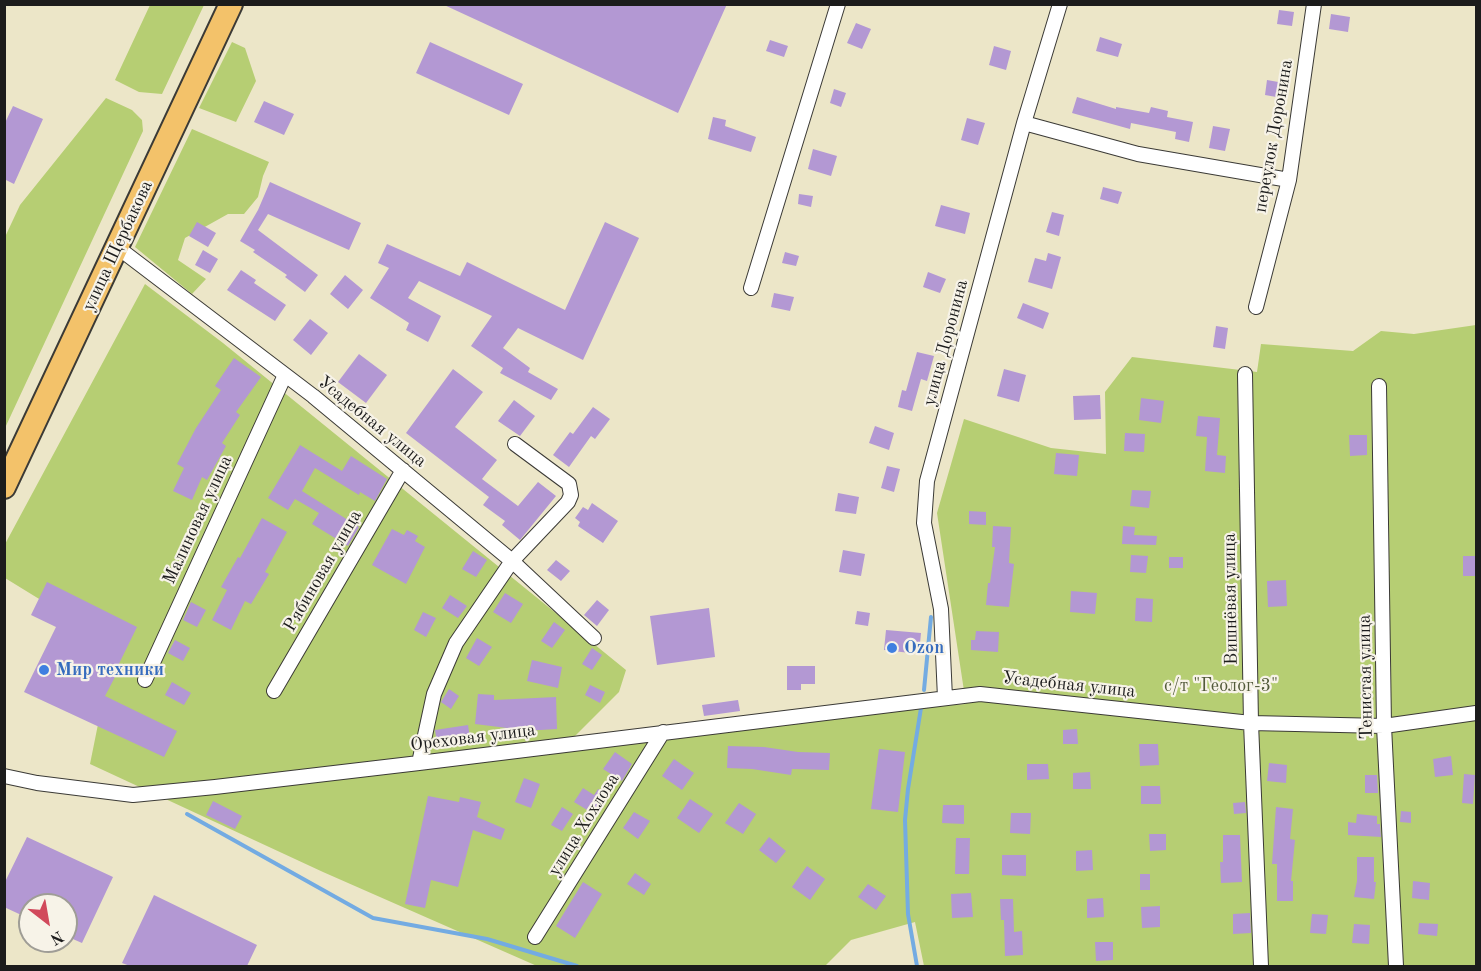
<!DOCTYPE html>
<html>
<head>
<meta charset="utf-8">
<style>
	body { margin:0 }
	#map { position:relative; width:1481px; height:971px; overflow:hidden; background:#ece6c8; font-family:"Old Standard TT",serif }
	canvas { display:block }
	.frame { position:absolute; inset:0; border:6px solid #1c1c1c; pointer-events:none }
	.north { position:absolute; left:18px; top:893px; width:60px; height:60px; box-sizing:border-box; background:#f7f3e8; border:2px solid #9f9d96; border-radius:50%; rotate:149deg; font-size:16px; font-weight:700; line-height:24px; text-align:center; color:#1c1c1c }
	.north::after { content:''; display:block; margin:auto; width:21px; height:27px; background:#d1495b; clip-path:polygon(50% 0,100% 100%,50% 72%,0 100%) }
</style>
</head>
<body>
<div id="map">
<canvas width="1481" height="971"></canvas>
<div class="frame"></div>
<div class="north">N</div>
</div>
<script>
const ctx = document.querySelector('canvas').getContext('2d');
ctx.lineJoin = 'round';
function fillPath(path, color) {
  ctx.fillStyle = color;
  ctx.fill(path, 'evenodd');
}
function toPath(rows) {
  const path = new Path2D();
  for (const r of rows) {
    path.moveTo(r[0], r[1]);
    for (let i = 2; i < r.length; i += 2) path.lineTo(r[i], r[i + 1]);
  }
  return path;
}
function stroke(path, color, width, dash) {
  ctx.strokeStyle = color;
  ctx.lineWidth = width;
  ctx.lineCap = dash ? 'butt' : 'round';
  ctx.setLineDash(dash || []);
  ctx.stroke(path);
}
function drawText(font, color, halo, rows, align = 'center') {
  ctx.font = font + ' "Old Standard TT",serif';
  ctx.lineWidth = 4.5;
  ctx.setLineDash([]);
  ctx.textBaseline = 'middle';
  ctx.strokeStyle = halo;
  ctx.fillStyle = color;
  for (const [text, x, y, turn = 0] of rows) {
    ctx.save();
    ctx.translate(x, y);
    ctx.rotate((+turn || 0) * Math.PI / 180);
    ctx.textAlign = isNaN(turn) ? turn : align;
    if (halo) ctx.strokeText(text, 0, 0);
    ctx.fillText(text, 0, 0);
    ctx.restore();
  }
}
const green = toPath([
	[150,5,204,5,162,94,139,92,115,80],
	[232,42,245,48,256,81,236,122,199,108],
	[106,98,132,110,142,120,143,131,5,428,5,237,20,205],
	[192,129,269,162,263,176,258,197,244,214,228,214,185,238,178,260,206,279,192,294,135,247],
	[145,284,223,343,626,670,619,692,575,736,966,704,937,513,964,419,1051,448,1106,454,1105,392,1132,357,1257,372,1261,344,1353,351,1381,331,1414,334,1476,325,1476,966,924,966,915,922,851,940,825,966,537,966,323,872,90,764,114,645,5,578,4,546]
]);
const stream = toPath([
	[924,690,931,617],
	[187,814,373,918,487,939,577,966],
	[917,966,908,914,905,820,908,789,921,708]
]);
const building = toPath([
	[442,4,727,4,678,113],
	[1279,10,1294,12,1292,26,1277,24],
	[1331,14,1350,17,1348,32,1329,29],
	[856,23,871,29,862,49,847,43],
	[1100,37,1122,44,1118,57,1096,51],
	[770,40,788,46,784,57,766,51],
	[430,42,523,84,509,115,416,73],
	[994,46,1011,51,1006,70,989,65],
	[1267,80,1284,83,1282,98,1265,95],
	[834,89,846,93,841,107,830,103],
	[1077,97,1116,109,1116,107,1149,113,1151,107,1168,111,1167,117,1193,122,1189,142,1175,139,1176,132,1131,123,1130,129,1072,113],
	[264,101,294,114,284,135,254,122],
	[13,106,43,119,14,184,4,179,4,125],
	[713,117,726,120,725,126,756,137,751,152,708,139],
	[967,118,985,123,978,145,961,140],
	[1213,126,1230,129,1225,151,1209,148],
	[813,149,837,156,831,176,808,169],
	[270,182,361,223,349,250,268,214,258,230,318,275,305,292,285,277,287,275,253,252,255,250,240,241,258,210],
	[1103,187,1122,192,1118,204,1100,199],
	[799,194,813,196,811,207,798,204],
	[941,205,970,213,965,234,935,226],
	[1052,212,1064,215,1059,236,1046,232],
	[197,222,216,233,208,247,189,236],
	[605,222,639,238,583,360,518,328,503,348,530,368,528,372,558,389,551,400,500,373,503,368,471,346,492,316,419,281,408,298,441,316,428,342,406,330,409,323,370,298,389,268,378,263,387,244,460,276,467,262,565,310],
	[203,250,218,259,210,273,195,265],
	[785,252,799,256,796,266,782,263],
	[1048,253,1061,257,1052,289,1028,282,1035,258,1046,261],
	[241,270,256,280,254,283,286,305,275,321,227,290],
	[928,272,946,279,940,293,923,287],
	[345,275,363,290,348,309,330,294],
	[774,293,794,297,790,311,771,307],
	[1023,303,1049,313,1043,329,1017,318],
	[310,319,328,333,311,355,293,340],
	[1216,326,1228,328,1225,349,1213,347],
	[917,352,934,356,927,381,921,379,912,411,898,407,902,390,906,391],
	[359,354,387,375,366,403,338,382],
	[234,358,261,377,236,412,240,415,222,443,226,446,207,480,202,477,192,500,173,491,184,468,177,464,196,428,221,390,215,386],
	[453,369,483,392,455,427,497,460,482,479,518,506,538,482,556,496,520,540,502,525,505,521,483,505,489,497,406,433],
	[1004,369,1026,375,1019,402,997,396],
	[1100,395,1101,419,1074,420,1073,396],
	[1141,398,1164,401,1161,423,1139,420],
	[514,400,535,416,520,436,498,421],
	[593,407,610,419,595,439,591,436,569,467,553,455,570,432,573,434],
	[1198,416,1220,418,1217,455,1226,456,1225,473,1205,471,1207,437,1196,436],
	[875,426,894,433,889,450,869,443],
	[1125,433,1145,434,1144,452,1124,451],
	[1349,435,1367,435,1367,455,1350,456],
	[300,445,342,471,351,456,387,479,375,501,360,492,359,495,315,468,302,491,359,527,348,546,312,524,319,513,295,499,288,510,268,498],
	[1056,453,1079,455,1077,476,1054,474],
	[887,466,900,469,894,492,881,488],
	[1132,490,1151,491,1149,508,1130,506],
	[838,493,859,497,856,514,835,511],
	[592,503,618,521,603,543,578,526,580,522,575,518,583,507,588,510],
	[969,511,986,512,986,525,969,524],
	[262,518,287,532,265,572,269,574,251,604,245,601,231,630,212,620,227,590,221,587,238,557,240,558],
	[993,526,1011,527,1009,563,1014,564,1009,607,986,605,988,583,990,583,995,547,992,547],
	[1123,526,1135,527,1134,535,1157,536,1156,545,1122,544],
	[392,529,404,535,407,530,418,536,415,541,425,547,406,584,372,565],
	[843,550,865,554,861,576,839,572],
	[473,551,487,560,476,577,462,569],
	[1131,555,1148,556,1146,573,1130,572],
	[1463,556,1476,556,1476,576,1463,576],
	[1169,557,1183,557,1183,568,1169,568],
	[556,560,570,571,561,581,547,570],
	[1286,580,1287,606,1268,607,1267,581],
	[47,582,137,627,113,676,115,677,105,696,177,731,164,757,24,692,56,627,31,615],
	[1071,591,1097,593,1095,614,1070,612],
	[505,593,523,604,511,623,493,612],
	[450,595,467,606,458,618,442,608],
	[1136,598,1153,599,1152,622,1135,621],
	[597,600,609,610,597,626,584,615],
	[191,602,206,610,197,627,183,620],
	[709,608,715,657,657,665,650,616],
	[857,611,870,613,868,626,855,624],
	[423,612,436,618,426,637,414,630],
	[554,622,565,630,552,648,541,641],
	[886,630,921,633,919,654,884,650],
	[976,631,999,632,998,652,971,650,971,640,975,640],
	[477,638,492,647,479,666,466,658],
	[175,640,190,648,183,661,168,653],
	[592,648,602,655,592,670,582,664],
	[532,660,562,667,558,688,527,681],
	[787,666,815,666,815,684,801,684,801,690,787,690],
	[172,682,191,693,184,705,165,695],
	[590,685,605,692,600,703,585,695],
	[449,689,459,696,451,709,441,702],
	[478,694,494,695,494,700,556,697,557,729,507,732,507,728,475,724],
	[738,700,740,711,704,716,702,705],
	[468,725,471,744,438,749,435,730],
	[1077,729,1078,744,1063,744,1063,730],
	[1139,744,1158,744,1159,765,1140,766],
	[728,746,764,747,798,752,830,753,829,770,792,769,791,775,752,769,727,768],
	[879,749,905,752,898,812,871,809],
	[615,752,632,764,622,781,603,769],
	[1451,756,1453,775,1435,777,1433,759],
	[674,759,694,773,682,790,662,776],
	[1269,763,1287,765,1286,783,1267,781],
	[1027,764,1048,764,1049,779,1027,780],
	[1090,772,1091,789,1073,789,1073,773],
	[1464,774,1475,775,1473,804,1462,803],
	[1365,775,1377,775,1378,793,1365,793],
	[524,778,540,784,531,808,515,802],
	[1141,786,1160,786,1161,804,1141,804],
	[583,788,594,795,598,789,609,796,597,816,574,802],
	[428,796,459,802,460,797,481,802,477,817,505,829,501,840,473,830,458,887,431,880,425,908,405,904],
	[690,799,713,814,699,833,677,818],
	[213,801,242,816,235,829,206,815],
	[1245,802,1246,813,1234,814,1233,803],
	[739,803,756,814,743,834,725,823],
	[943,805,964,805,964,824,942,823],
	[562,807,573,814,562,831,551,825],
	[1276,807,1293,809,1290,839,1295,840,1291,881,1293,881,1293,901,1277,901,1277,864,1272,864],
	[1401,811,1411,812,1411,823,1400,822],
	[634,812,650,821,638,839,623,828],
	[1011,813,1031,813,1030,834,1010,833],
	[1357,814,1377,816,1377,824,1380,824,1381,837,1348,835,1348,822,1356,823],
	[1149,834,1166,834,1166,850,1150,851],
	[1223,835,1240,835,1242,882,1221,883,1220,862,1223,862],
	[27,837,113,877,82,943,66,936,66,905,30,905,30,919,4,907,4,884],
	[769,837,786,851,776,863,759,850],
	[956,838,970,838,969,874,955,874],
	[1092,850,1093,870,1076,871,1076,851],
	[1002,855,1026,855,1026,876,1002,875],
	[1357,857,1374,857,1374,882,1376,882,1374,899,1354,897,1357,881],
	[807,866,825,879,810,900,792,887],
	[635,873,651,884,644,895,627,884],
	[1140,874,1150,874,1150,890,1140,890],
	[1413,881,1430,883,1429,900,1412,898],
	[583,882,602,894,575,938,556,926],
	[868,884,886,896,876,910,858,897],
	[971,893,973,917,952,918,951,894],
	[154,895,257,945,247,966,130,966,122,963],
	[1103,898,1104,917,1087,918,1087,899],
	[1000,899,1013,899,1014,932,1022,931,1023,955,1005,956,1004,920,1001,920],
	[1160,906,1160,927,1142,928,1141,907],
	[1250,913,1251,933,1233,934,1233,914],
	[1312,914,1328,915,1326,934,1310,933],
	[1419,923,1438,924,1437,936,1418,934],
	[1354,924,1370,925,1369,944,1352,943],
	[1095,942,1113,942,1113,960,1096,961]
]);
const minor = toPath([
	[1024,123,1138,154,1289,180],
	[117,247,313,396,512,561,594,638],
	[751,288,838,4],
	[1256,307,1289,180,1314,4],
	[1245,374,1251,723,1261,966],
	[1379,386,1384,726,1396,966],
	[145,680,285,375],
	[274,691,403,470],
	[945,698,941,609,924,523,927,481,1024,123,1060,4],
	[419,763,434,694,456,643,512,561,568,502,571,495,569,484,515,444],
	[4,776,37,783,133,795,215,787,419,763,980,694,1251,723,1384,726,1476,713],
	[535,937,663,732]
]);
const primary = toPath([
	[4,487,231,4]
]);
const markers = [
	[892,648,6,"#3f7fe0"],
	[44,670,6,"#3f7fe0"]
];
const streetNames = [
	["переулок Доронина",1274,136,-80],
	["улица Щербакова",118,246,-65],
	["улица Доронина",946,343,-75],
	["Усадебная улица",372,422,39],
	["Малиновая улица",198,520,-65],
	["Рябиновая улица",323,571,-60],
	["Вишнёвая улица",1231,599,-91],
	["Тенистая улица",1366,677,-91],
	["Усадебная улица",1069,685,6],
	["Ореховая улица",473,738,-7],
	["улица Хохлова",584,825,-58]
];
const shopNames = [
	["Ozon",904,648],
	["Мир техники",56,670]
];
const parkNames = [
	["с/т \"Геолог-3\"",1221,686]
];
fillPath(green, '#b6ce73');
stroke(stream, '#73abe2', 4);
fillPath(building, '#b398d3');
stroke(minor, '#3b3a36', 16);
stroke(primary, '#3b3a36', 26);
stroke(minor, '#fff', 14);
stroke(primary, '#f3c26a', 22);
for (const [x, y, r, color] of markers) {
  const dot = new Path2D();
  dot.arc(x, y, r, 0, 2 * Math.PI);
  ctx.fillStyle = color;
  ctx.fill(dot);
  stroke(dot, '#f7f3e8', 2);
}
drawText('18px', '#1c1c1c', '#f7f3e8', streetNames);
drawText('bold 18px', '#366cbe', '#f7f3e8', shopNames, 'left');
drawText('18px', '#525a3a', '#f7f3e8', parkNames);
</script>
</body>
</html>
